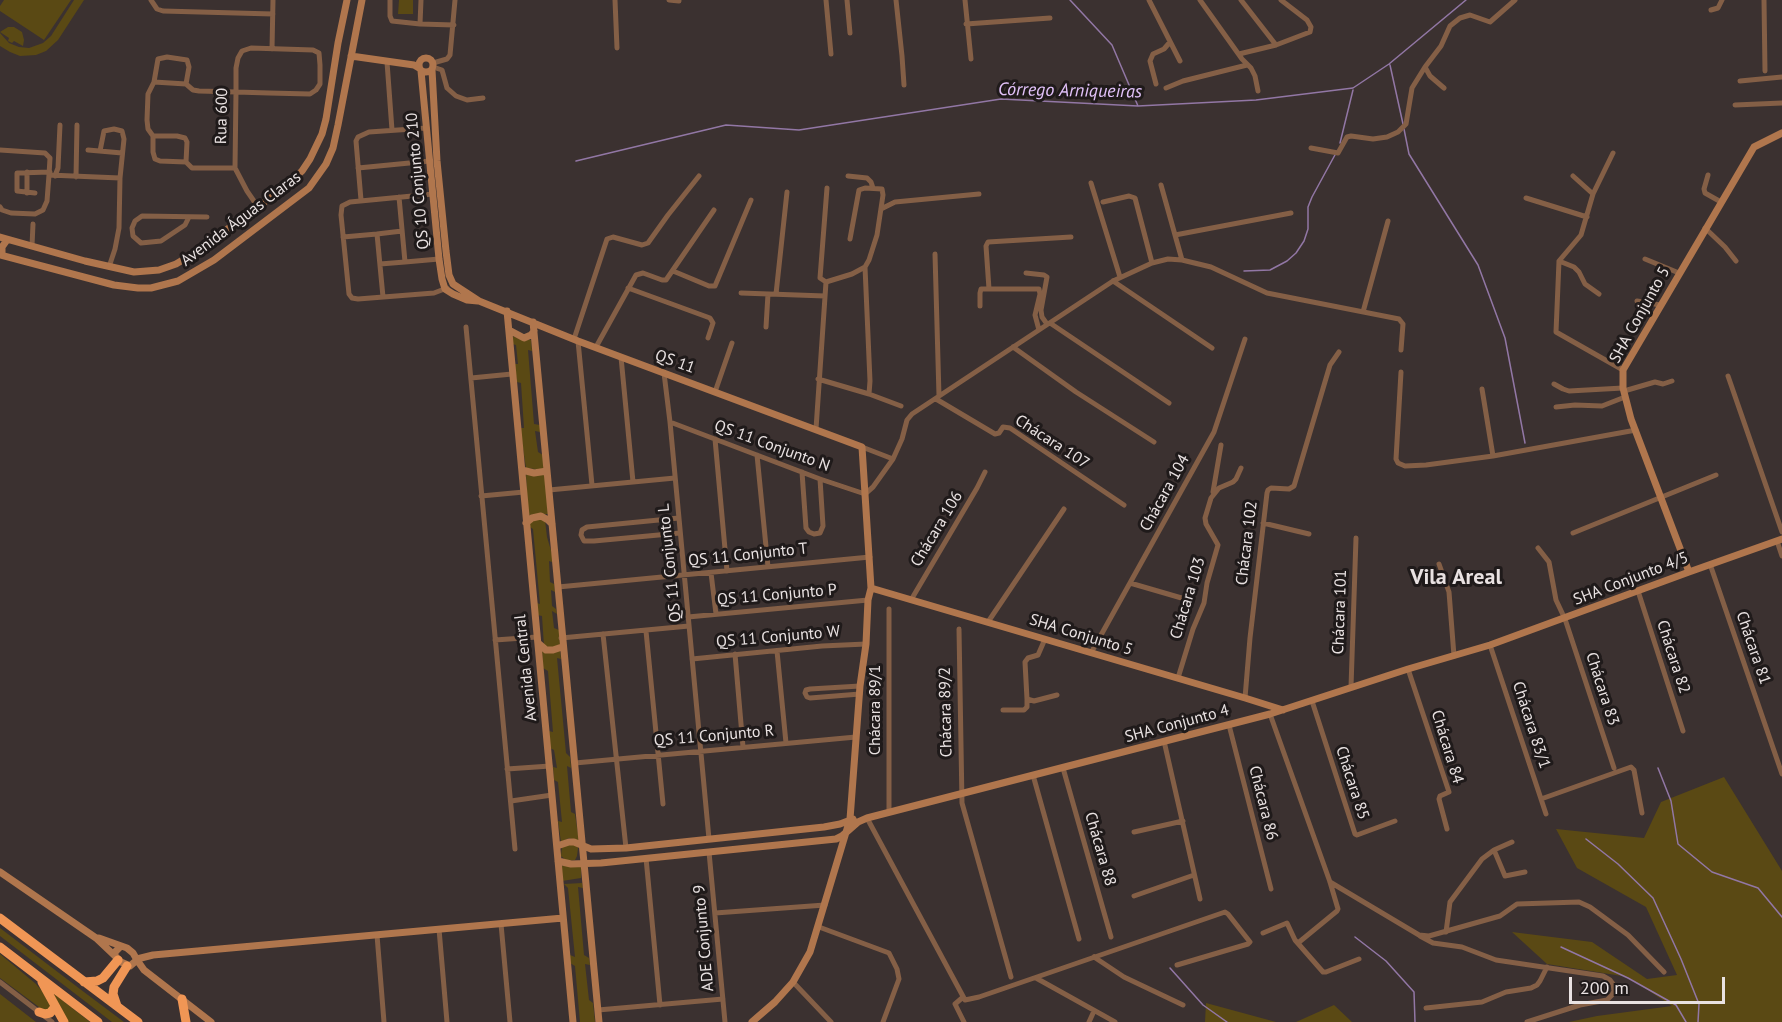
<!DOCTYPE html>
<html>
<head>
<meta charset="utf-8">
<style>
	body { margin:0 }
	#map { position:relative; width:1782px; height:1022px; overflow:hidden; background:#3b3130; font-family:"PT Sans",sans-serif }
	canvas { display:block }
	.scale { position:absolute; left:1569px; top:977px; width:156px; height:27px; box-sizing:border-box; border:3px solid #e9e2e2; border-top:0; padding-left:8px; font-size:18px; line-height:21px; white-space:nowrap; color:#e9e2e2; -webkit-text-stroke:4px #1f1a1a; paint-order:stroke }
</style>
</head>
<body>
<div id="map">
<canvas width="1782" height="1022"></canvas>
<div class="scale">200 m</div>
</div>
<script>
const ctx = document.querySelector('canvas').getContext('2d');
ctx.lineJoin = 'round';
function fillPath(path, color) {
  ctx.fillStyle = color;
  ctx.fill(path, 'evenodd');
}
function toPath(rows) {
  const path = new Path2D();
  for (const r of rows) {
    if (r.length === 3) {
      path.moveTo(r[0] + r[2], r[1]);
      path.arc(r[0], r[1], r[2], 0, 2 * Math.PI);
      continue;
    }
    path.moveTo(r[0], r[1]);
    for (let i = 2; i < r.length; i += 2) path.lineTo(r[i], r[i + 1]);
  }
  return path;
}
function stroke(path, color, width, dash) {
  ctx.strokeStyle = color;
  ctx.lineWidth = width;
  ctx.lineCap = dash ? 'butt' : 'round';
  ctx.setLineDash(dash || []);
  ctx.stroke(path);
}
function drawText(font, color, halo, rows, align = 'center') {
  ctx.font = font + ' "PT Sans",sans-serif';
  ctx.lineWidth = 6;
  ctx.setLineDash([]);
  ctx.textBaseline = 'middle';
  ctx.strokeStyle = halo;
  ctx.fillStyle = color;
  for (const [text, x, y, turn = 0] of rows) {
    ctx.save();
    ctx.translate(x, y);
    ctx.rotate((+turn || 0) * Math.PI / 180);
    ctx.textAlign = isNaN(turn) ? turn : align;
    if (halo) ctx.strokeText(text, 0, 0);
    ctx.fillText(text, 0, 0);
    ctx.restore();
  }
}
const green = toPath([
	[4,0,71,0,44,40,0,11,0,6],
	[74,0,84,0,58,40,46,51,36,55,20,56,10,52,0,46,0,33,9,43,19,47,29,48,43,43,51,36],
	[399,0,413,0,413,14,398,14],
	[8,27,14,27,22,32,24,40,23,46,14,41,12,43,8,41,9,38,0,32],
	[512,336,523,340,531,340,532,351,528,350,534,424,540,425,540,432,535,431,538,452,543,455,544,470,526,468,520,428,524,428,521,383,517,382,514,364,518,364,516,345,512,344],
	[526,475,545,475,548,514,528,515],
	[538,518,545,520,547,537,552,554,552,562,549,561,550,582,554,584,555,592,551,590,552,606,556,609,557,614,552,611,554,628,559,630,560,645,552,648,544,646,542,616,537,615,537,603,540,604,533,529,530,527,530,522],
	[560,650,561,659,557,658,566,753,570,757,571,768,567,766,571,812,575,814,579,841,569,838,561,842,558,821,562,822,558,782,554,780,553,767,557,768,554,750,550,748,549,731,553,732,548,671,543,668,542,651,551,653],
	[1724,777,1782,871,1782,1022,1569,1022,1597,1016,1672,1006,1628,977,1547,964,1512,932,1592,942,1647,979,1677,975,1646,907,1577,868,1556,829,1644,838,1661,802],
	[567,845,577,845,578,848,577,856,575,860,567,861,561,856,562,847],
	[562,866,581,866,581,878,562,881],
	[582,883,583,888,578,887,584,955,589,958,590,965,585,964,589,1000,593,1003,595,1022,580,1022,575,966,570,963,570,955,575,957,568,888,564,884],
	[0,928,80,989,124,1022,112,1022,0,936],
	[0,954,36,984,42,991,52,1009,43,1010,0,978],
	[53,993,90,1022,67,1022],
	[0,994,36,1022,0,1022],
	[1206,1003,1276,1022,1205,1022],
	[1334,1005,1352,1022,1296,1022]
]);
const stream = toPath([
	[1070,0,1112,45,1138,106],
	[1390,65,1403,124],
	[1404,129,1409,154,1478,265,1505,338,1525,443],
	[1340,143,1353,90],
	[576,161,726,125,799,130,1001,99,1138,106,1256,100,1353,88,1389,64,1466,0],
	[1244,271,1270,270,1287,261,1296,253,1304,241,1308,229,1308,207,1312,197,1336,153],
	[1658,768,1671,801,1678,844,1712,872,1758,888,1782,917],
	[1586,839,1618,864,1653,898,1681,959,1699,1004,1698,1022],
	[1355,937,1386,961,1414,992,1415,1022],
	[1561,947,1628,978,1676,1005,1686,1022],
	[1170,968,1203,1005,1227,1022]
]);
const street = toPath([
	[151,0,157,9,163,11,273,14],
	[390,0,390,16,392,21,420,24],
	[421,0,420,24,454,25],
	[615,0,617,48],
	[669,0,679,1],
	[826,0,831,54],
	[847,0,850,33],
	[896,0,902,56,904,85],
	[965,0,971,59],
	[1149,0,1180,61],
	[1200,0,1242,59,1251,68,1255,76,1258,91],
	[1241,0,1276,45],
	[1764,0,1765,71],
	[1711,10,1718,8,1722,0],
	[966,24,1050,18],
	[272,49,273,0],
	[1239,54,1276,45,1310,32,1311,27,1307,20,1281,0],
	[387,62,392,130],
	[433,63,447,59,450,55,455,0],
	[433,67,442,70,447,88,456,96,467,100,483,98],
	[1740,81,1782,77],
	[154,82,148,94,147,120,148,129,153,136,153,152,155,159,160,161,186,162,192,168,235,168],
	[186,84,154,82,158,59,167,57,187,60,189,67,186,84,193,90,199,91,236,92,269,93,310,94,316,90,320,84,320,65,319,53,313,50,251,48,242,51,238,58,236,68,236,92,235,168,247,191,258,207],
	[1156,84,1150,61,1153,54,1164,49,1170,42],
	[1166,88,1183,81,1247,65],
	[1444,88,1430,76,1425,67,1441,46,1450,26,1460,18,1470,15,1490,22,1515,0],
	[1735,105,1782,103],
	[153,136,177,136,185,138,187,142,186,162],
	[1311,148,1338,153,1347,137,1351,136,1373,139,1387,137,1398,132,1406,124,1412,88,1425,67],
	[0,150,45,153,50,158,49,175,120,178,119,228,115,249,109,267],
	[88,150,122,153],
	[100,151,104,131,114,129,122,131,124,139,120,178],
	[1613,153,1593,194,1581,235,1559,261,1556,332,1623,370],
	[358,168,430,161],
	[1708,175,1704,189,1705,193,1721,202],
	[55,176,58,168,60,125],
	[848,176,867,178,871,182,873,188],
	[1573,176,1593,194],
	[76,177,77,125],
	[1091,183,1120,277],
	[1161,185,1175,235],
	[27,193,27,172],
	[35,193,17,191,17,173,50,172],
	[433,194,350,202,342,206,341,215,349,294,352,298,358,299,434,293,447,288],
	[399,197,405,262,439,259],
	[1526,198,1587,217],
	[361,200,356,141,358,137,369,132,427,128],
	[1103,202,1129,196,1135,198,1152,263],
	[0,207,2,210,11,213,35,214,43,210,47,201,49,175],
	[881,209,895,202,979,194],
	[189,217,185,225,161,241,141,243,133,236,132,228,135,221,142,216,207,217],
	[1705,228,1725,247,1736,261],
	[377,234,402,231],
	[343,237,377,234,383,297],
	[32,246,33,224],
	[935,254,939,396],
	[1645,259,1679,273],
	[1182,260,1175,235,1291,213],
	[1559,261,1574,267,1579,272,1585,284,1599,294],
	[380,264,405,262],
	[865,267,870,381,869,394],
	[673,271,709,286,715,286,751,200],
	[1026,273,1044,275,1047,277,1041,310,1042,317,1047,324],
	[1113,281,1212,348],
	[826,282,852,274,865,267,869,260,877,235,883,195,882,189,865,188,859,190,850,239],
	[826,282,820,278,827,188],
	[628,288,710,318,713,323,708,338],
	[989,289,986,246,988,242,1071,237],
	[741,293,825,296],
	[776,294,787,192],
	[1637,301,1660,305],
	[980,306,980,293,981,289,1039,289,1040,294,1035,315,1039,330],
	[1363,312,1388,221],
	[1050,323,1169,403],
	[466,327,515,849],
	[766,327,768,294],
	[574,339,607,239,613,237,642,245,648,243,668,215,699,176],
	[578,341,592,485],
	[596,347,636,275,643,273,662,280,666,280,714,210],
	[1013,347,1076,392,1154,442],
	[621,357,633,482],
	[1401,372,1396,459,1398,463,1405,466,1426,465,1493,456,1636,430],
	[664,373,670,422,709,839],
	[1728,376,1782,532],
	[471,378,512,374],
	[818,379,869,394,901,406],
	[1554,384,1563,389,1569,391,1623,388],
	[1482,389,1493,456],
	[1624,391,1655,382,1663,384,1672,381],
	[715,392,732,343],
	[936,399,995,434,999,433,1003,427,1010,428,1124,505],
	[1556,407,1575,405,1602,406,1625,397],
	[670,422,820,479,865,494,873,487,893,459,902,439,907,420,912,414,1113,281,1152,263,1168,259,1182,260,1211,267,1267,293,1399,319,1403,324,1401,350],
	[816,429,826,282],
	[715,439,727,571],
	[862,447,893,459],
	[757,455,768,567],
	[802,472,806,528,809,532,814,534,820,533,823,526,820,479],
	[549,490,675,478],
	[1213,492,1221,445],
	[481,496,524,492],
	[679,518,587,527,582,530,581,535,584,541,594,541,680,533],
	[1263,523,1309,534],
	[1573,533,1716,475],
	[1777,541,1782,556],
	[1538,548,1549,562,1556,600,1565,619,1614,768],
	[1439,564,1449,592,1454,656],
	[1710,564,1782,774],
	[711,573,716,614],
	[1130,583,1185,599],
	[558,587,870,557],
	[1638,591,1683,731],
	[911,600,977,488,985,472],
	[688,617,868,600],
	[988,622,1064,509],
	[959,629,962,803,1011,977],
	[646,631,663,804],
	[603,634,626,848],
	[561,638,689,626],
	[1045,639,1038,655,1028,658,1025,662,1027,699,1034,701,1057,695],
	[495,640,537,637],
	[1490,645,1546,814],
	[777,651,786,743],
	[1091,653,1214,432,1245,339],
	[735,654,743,747],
	[692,659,822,646,866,644],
	[1408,669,1449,792,1440,796,1439,799,1447,829],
	[1178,678,1193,629,1204,603,1207,583,1218,545,1206,524,1205,518,1211,498,1219,488,1233,482,1236,479,1241,468],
	[860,686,810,689,806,690,805,693,807,697,810,698,860,694],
	[1351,687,1356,538],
	[1245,698,1250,638,1267,493,1268,490,1271,488,1289,489,1294,486,1330,365,1339,352],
	[1312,701,1355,834,1357,835,1395,821],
	[1003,710,1024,710,1027,707,1027,699],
	[1270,714,1330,882,1338,909,1337,911,1298,943],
	[1229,725,1271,889],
	[1164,741,1200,899],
	[575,763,856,737],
	[1063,768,1111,937],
	[507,769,550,766],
	[1033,775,1079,939],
	[1541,799,1631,767,1634,770,1642,813],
	[511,801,552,795],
	[889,812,889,609],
	[867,818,965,1000,979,997,1225,912,1228,914,1250,942,1248,944,1177,965],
	[1134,832,1183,821],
	[1494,850,1505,876,1525,872],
	[709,852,725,1022],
	[646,858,660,1005],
	[1330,882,1419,935,1429,936,1500,916,1517,904,1579,902,1590,907,1628,935,1664,972],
	[1134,896,1194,875],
	[715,913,825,905],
	[501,924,510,1022],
	[819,927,889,953,897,969,899,979,883,1022],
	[439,929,447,1022],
	[1446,932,1450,902,1482,859,1494,850,1512,842],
	[1263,933,1287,923,1295,940,1323,972,1326,972,1359,959],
	[377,935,384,1022],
	[1420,936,1433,943,1462,947,1496,960,1603,976,1610,980,1613,984,1614,991,1612,995,1607,1000,1580,1005,1527,1022],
	[1094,957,1124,977,1183,1005],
	[1036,978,1115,1022],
	[0,982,52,1022],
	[793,982,831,1022],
	[962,998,955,1004,964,1022],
	[1426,1008,1482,1002,1506,992,1531,988,1537,985,1540,981,1547,967],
	[598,1010,723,999],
	[1089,1022,1094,1011]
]);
const secondary = toPath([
	[351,56,414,65,419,68],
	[426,65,7],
	[432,70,437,161,446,251,449,275,453,284,479,301,578,341,862,447,871,588,868,600,866,644,860,686,850,819,810,952,793,982,775,1002,752,1022],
	[421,71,439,259,442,279,445,289,453,294,467,300,478,301],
	[0,237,85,261,134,272,159,270,176,264,196,252,285,187,302,171,310,159,322,134,326,119,338,43,347,0],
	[0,255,114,285,138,288,151,288,178,281,214,260,309,188,326,164,333,148,338,125,362,0],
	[2,255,2,247,7,240],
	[507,311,573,1022],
	[533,322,599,1022],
	[509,330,524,338,531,335,534,331],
	[522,470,534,473,547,471],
	[526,523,532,518,541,516,548,520,552,524],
	[1689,572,1631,419,1623,388,1623,370,1754,147,1782,133],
	[871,588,1245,698,1283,710],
	[538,643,546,650,553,650,562,647],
	[557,846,569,842,574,842,591,849,626,848,824,827,840,824,853,819],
	[558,861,571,864,601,863,836,839,842,836,858,822,867,818,1270,714,1408,669,1490,645,1689,572,1782,539],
	[0,872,96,938,115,956],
	[99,938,127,948,133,953,137,960,130,966,121,962,115,956,115,952,121,946],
	[137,959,153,955,563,918],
	[137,960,144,970,211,1022]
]);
const highway = toPath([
	[0,918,138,1022],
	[0,947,98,1022],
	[42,982,64,1022],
	[84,982,97,981,103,978,118,960],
	[182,999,186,1022],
	[117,1006,113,994,114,987,127,966],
	[39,1012,45,1014,50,1013,55,1007]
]);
const streetNames = [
	["Rua 600",222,116,-89],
	["QS 10 Conjunto 210",418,181,-95],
	["Avenida Águas Claras",241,219,-37],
	["SHA Conjunto 5",1640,315,-61],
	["QS 11",675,362,20],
	["Chácara 107",1052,442,33],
	["QS 11 Conjunto N",772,446,20],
	["Chácara 104",1165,493,-61],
	["Chácara 106",937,529,-59],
	["Chácara 102",1247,543,-83],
	["QS 11 Conjunto T",748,555,-6],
	["QS 11 Conjunto L",670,563,-96],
	["SHA Conjunto 4/5",1631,579,-21],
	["QS 11 Conjunto P",777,595,-5],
	["Chácara 103",1188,598,-73],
	["Chácara 101",1340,612,-88],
	["SHA Conjunto 5",1081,635,17],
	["QS 11 Conjunto W",778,637,-5],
	["Chácara 81",1753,648,71],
	["Chácara 82",1673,657,72],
	["Avenida Central",526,668,-96],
	["Chácara 83",1602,689,72],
	["Chácara 89/1",875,710,-90],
	["Chácara 89/2",946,712,-91],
	["SHA Conjunto 4",1177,724,-15],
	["Chácara 83/1",1531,725,72],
	["QS 11 Conjunto R",714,736,-5],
	["Chácara 84",1447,747,73],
	["Chácara 85",1352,783,72],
	["Chácara 86",1263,803,76],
	["Chácara 88",1100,849,74],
	["ADE Conjunto 9",704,938,-95]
];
const waterNames = [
	["Córrego Arniqueiras",1070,91,1]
];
const districtNames = [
	["Vila Areal",1456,578]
];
fillPath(green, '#5a4914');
stroke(stream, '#9277a5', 1.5);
stroke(street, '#845f46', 5);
stroke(secondary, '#b0764d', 7);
stroke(highway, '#f09655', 9);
drawText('16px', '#e9e2e2', '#1f1a1a', streetNames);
drawText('italic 18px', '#e2c2fa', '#1f1a1a', waterNames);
drawText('bold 22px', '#e9e2e2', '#1f1a1a', districtNames);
</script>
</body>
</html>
